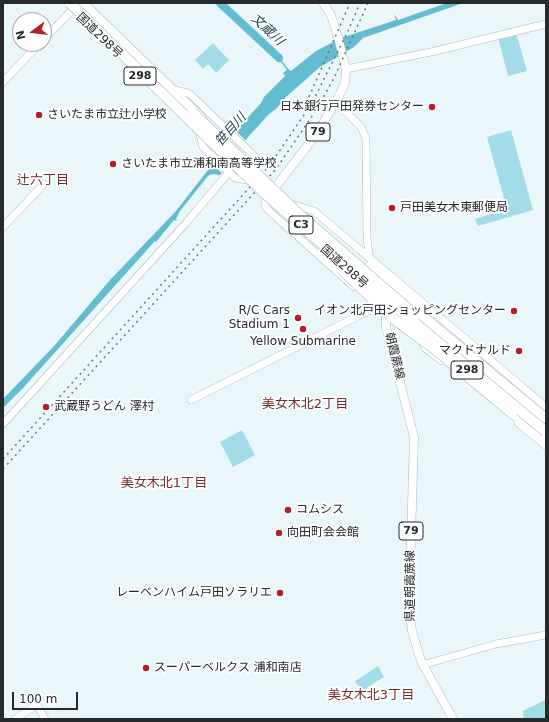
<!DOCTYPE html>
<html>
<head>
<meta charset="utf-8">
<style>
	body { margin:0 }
	#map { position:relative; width:549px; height:722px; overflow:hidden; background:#eaf7fa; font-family:"DejaVu Sans",sans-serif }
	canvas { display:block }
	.frame { position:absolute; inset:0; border:4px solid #252a2c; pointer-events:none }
	.north { position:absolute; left:12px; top:12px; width:40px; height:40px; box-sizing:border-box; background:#fff; border:1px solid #a8aaab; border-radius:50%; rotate:255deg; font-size:11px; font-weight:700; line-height:16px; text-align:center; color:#252a2c }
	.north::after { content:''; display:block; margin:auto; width:14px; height:18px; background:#b11f2d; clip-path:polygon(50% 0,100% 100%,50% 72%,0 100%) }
	.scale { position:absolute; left:12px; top:692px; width:66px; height:18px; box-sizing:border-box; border:2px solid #252a2c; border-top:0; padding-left:5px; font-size:12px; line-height:14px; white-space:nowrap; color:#252a2c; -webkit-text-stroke:3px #fff; paint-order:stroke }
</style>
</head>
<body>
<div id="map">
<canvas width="549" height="722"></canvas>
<div class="frame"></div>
<div class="north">N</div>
<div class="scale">100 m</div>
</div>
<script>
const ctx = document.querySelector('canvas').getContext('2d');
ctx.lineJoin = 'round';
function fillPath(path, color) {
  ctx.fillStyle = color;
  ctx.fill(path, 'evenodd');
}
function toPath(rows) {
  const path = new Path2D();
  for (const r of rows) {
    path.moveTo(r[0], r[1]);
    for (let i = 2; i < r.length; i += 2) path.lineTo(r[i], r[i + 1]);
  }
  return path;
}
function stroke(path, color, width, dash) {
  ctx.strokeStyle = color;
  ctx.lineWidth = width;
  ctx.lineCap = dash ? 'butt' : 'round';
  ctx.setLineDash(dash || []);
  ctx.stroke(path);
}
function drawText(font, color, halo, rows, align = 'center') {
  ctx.font = font + ' "DejaVu Sans","Noto Sans JP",sans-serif';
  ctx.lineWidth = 3.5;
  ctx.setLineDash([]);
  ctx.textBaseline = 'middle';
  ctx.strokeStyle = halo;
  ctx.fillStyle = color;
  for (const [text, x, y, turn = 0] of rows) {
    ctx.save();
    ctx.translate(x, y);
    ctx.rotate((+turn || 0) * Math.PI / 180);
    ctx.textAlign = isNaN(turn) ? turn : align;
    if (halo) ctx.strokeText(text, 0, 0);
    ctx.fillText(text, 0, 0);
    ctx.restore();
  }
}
const green = toPath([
	[516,33,527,71,508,76,498,38],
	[213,43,229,60,216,73,208,64,203,69,195,60],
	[511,130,533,210,478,226,475,219,507,209,487,137],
	[242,430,255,455,233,467,220,442],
	[378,666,384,677,362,691,355,681],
	[545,700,546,719,524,719,523,711]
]);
const water = toPath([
	[447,3,463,3,363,38,354,47,320,67,286,97,276,109,269,114,249,136,220,175,212,174,208,176,180,211,176,219,177,221,174,220,156,242,155,241,23,388,3,408,4,398,55,345,110,280,176,211,208,170,207,162,261,103,264,97,285,76,283,73,288,69,291,71,316,51,341,38,396,20,394,14,398,20]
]);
const pier = toPath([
	[234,129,247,142,222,173,207,160]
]);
const stream = toPath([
	[279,58,288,70]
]);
const river = toPath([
	[220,3,279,58]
]);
const minor = toPath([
	[44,39,77,5],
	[346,69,431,52,546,24],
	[3,82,39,44],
	[174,90,188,93,192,96,248,150,255,157,256,170],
	[336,102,361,127,366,138,367,238,369,255,371,260],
	[200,135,203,147,235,178,247,180],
	[266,199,265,204,267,209,354,287],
	[294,205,314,211,546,407],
	[3,227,44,184],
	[422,342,425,348,442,361],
	[191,400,368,311,377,309,385,310],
	[518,423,546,446],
	[3,424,186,223,229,172],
	[422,665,496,644,546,635],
	[15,719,37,705,45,719]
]);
const major = toPath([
	[270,194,315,136,336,102,345,83,346,69,338,37,331,15,323,3],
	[386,307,386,327,414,437,409,605,412,631,421,661,453,719]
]);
const highway = toPath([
	[82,3,201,118],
	[369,267,419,309],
	[410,306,546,419],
	[512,413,546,438]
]);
const rail = toPath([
	[309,97,350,3],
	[3,459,270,165,312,103,348,31,360,3],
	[3,469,276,169,317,109,334,78,368,3]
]);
const highwayBridge = toPath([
	[70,3,262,191,361,278,546,432],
	[193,113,300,215,415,315],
	[341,269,394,319,432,347,512,413]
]);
const markers = [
	[432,107,4,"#b11f2d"],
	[39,115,4,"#b11f2d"],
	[113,164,4,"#b11f2d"],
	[392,208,4,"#b11f2d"],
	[514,311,4,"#b11f2d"],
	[298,318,4,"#b11f2d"],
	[303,329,4,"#b11f2d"],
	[519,351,4,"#b11f2d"],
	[46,407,4,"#b11f2d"],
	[288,510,4,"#b11f2d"],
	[279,533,4,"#b11f2d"],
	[280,593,4,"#b11f2d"],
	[146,668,4,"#b11f2d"]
];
const shields = [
	[140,76,32],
	[318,132,24],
	[301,225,24],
	[467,370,32],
	[411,531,24]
];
const shieldNames = [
	["298",140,76],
	["79",318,132],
	["C3",301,225],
	["298",467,370],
	["79",411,531]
];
const streetNames = [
	["国道298号",99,36,44],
	["国道298号",344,267,41],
	["朝霞蕨線",394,356,76],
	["県道朝霞蕨線",411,586,-90]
];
const poiNames = [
	["日本銀行戸田発券センター",424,107,"right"],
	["さいたま市立辻小学校",47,115],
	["さいたま市立浦和南高等学校",121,164],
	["戸田美女木東郵便局",400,208],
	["R/C Cars",290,311,"right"],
	["Stadium 1",290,325,"right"],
	["イオン北戸田ショッピングセンター",506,311,"right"],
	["Yellow Submarine",303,342,"center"],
	["マクドナルド",511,351,"right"],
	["武蔵野うどん 澤村",54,407],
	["コムシス",296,510],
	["向田町会会館",287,533],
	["レーベンハイム戸田ソラリエ",272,593,"right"],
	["スーパーベルクス 浦和南店",154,668]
];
const waterNames = [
	["文蔵川",267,30,43],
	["笹目川",231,130,-48]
];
const neighbourhoodNames = [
	["辻六丁目",43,181],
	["美女木北2丁目",305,405],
	["美女木北1丁目",164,484],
	["美女木北3丁目",371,696]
];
fillPath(green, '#a2dce9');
fillPath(water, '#63bccf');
fillPath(pier, '#eaf7fa');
stroke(stream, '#63bccf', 1.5);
stroke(river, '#63bccf', 8);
stroke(minor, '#adbabd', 8);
stroke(major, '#adbabd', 9);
stroke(highway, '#adbabd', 11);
stroke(minor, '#fff', 7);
stroke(major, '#fff', 8);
stroke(highway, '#fff', 10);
stroke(rail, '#6e7678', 1.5, [2, 4]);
stroke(highwayBridge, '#adbabd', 11, []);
stroke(highwayBridge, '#fff', 10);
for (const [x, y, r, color] of markers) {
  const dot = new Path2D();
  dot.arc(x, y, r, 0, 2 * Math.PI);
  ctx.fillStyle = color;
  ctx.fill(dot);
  stroke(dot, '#fff', 1.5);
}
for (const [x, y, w] of shields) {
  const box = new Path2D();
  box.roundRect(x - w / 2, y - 9, w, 18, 3);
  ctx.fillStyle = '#fff';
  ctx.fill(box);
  stroke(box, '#252a2c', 1);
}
drawText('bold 11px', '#252a2c', null, shieldNames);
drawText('12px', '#252a2c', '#fff', streetNames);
drawText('12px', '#252a2c', '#fff', poiNames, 'left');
drawText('italic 13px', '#1e474f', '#fff', waterNames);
drawText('13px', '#742d2d', '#fff', neighbourhoodNames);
</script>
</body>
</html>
